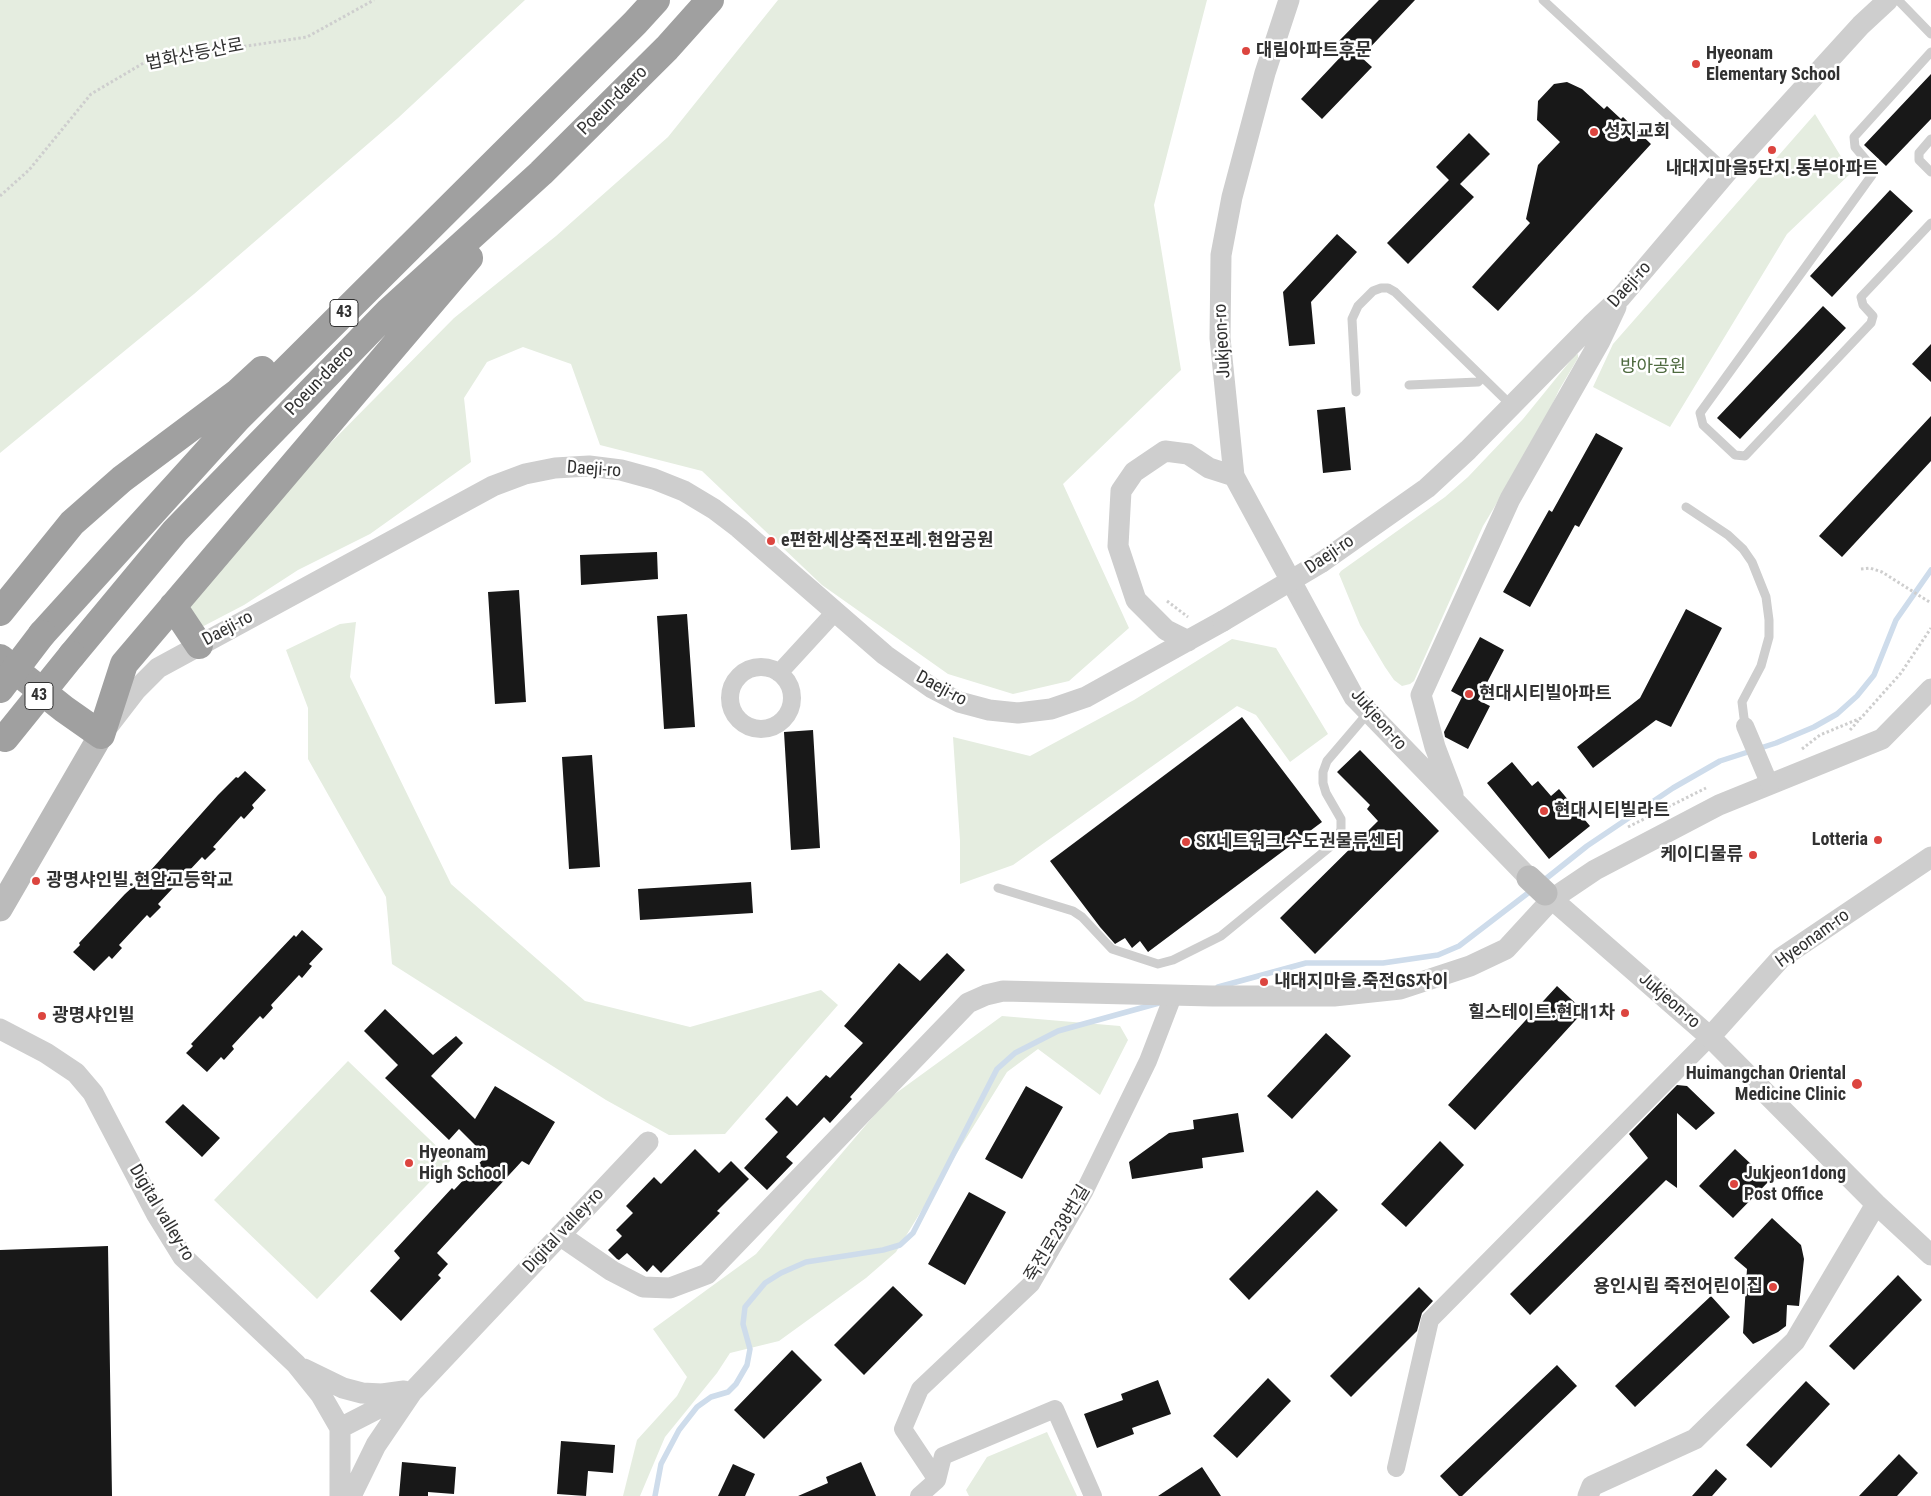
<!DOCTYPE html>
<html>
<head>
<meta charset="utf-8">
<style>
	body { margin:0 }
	canvas { display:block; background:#fff }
</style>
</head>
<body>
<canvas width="1931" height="1496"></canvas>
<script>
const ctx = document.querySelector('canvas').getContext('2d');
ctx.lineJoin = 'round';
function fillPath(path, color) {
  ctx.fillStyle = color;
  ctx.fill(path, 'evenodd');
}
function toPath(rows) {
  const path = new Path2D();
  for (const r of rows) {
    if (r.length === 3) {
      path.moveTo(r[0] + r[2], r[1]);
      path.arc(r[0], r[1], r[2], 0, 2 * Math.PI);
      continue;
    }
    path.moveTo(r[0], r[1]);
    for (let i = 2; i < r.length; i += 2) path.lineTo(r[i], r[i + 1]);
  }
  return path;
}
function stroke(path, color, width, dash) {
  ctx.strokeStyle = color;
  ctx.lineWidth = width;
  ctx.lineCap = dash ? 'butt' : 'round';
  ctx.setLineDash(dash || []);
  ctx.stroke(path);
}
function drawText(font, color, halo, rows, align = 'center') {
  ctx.font = font + ' "Roboto Condensed","Noto Sans KR",sans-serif';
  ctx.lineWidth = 5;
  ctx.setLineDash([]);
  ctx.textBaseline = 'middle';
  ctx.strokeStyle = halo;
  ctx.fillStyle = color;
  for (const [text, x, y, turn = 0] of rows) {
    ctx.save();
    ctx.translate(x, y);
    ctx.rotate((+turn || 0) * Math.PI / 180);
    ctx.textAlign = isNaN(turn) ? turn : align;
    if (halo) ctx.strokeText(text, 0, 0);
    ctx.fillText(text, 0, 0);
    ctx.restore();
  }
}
const green = toPath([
	[0,0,525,0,398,118,194,294,0,453],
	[778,0,1207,0,1154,205,1181,370,1063,484,1129,628,1069,681,1013,694,948,674,822,585,702,471,600,445,571,364,523,347,487,362,464,398,471,462,370,534,298,570,244,605,198,629,187,611,298,476,454,318,556,236,668,137],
	[1815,114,1851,173,1787,234,1670,427,1593,387,1613,344],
	[1578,354,1578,358,1559,390,1539,433,1483,526,1414,681,1410,684,1402,686,1394,680,1385,667,1360,625,1339,574,1341,571,1445,497,1468,477,1523,419,1575,355],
	[356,622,350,677,451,884,585,1001,690,1027,821,990,838,1005,725,1134,669,1135,606,1100,392,964,386,897,308,759,308,708,286,650,340,624],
	[1232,639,1276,648,1328,734,1290,762,1256,715,1237,706,1013,865,960,884,960,841,953,737,1030,756,1134,700],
	[1002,1016,1120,1026,1128,1040,1100,1095,1038,1049,1007,1072,896,1252,866,1278,779,1341,730,1353,717,1373,665,1437,640,1496,623,1496,637,1440,677,1396,687,1377,653,1329,756,1254,888,1099],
	[348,1061,451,1160,317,1299,214,1200],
	[1047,1432,1077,1496,969,1496,966,1490,987,1457]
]);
const stream = toPath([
	[1543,881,1587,846,1673,788,1720,761,1776,743,1814,727,1837,714,1857,696,1874,675,1896,620,1931,570],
	[1218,987,1306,963,1383,963,1438,955,1459,946,1532,890],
	[655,1496,661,1464,679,1430,697,1407,711,1397,728,1392,736,1384,747,1365,750,1349,743,1324,745,1307,765,1283,781,1273,806,1262,883,1250,900,1245,913,1233,997,1069,1015,1053,1058,1031,1159,1003]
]);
const building = toPath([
	[1379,0,1415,0,1361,57,1372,67,1322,119,1301,99,1348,49,1339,41],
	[1931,74,1931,119,1886,166,1864,145],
	[1567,82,1582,89,1604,109,1607,106,1621,119,1623,117,1651,144,1498,311,1472,287,1530,223,1526,219,1538,165,1560,142,1537,120,1538,101,1554,84],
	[1469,133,1490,154,1460,184,1474,197,1408,264,1387,243,1449,180,1436,167],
	[1890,190,1913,211,1832,297,1810,276],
	[1337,234,1357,252,1311,302,1315,344,1289,346,1283,292],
	[1823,306,1846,328,1740,439,1717,418],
	[1931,344,1931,382,1912,364],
	[1345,407,1351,470,1323,473,1317,410],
	[1931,416,1931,461,1842,557,1819,536],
	[1596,433,1623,448,1579,527,1575,525,1530,607,1503,592,1549,510,1552,512],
	[657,552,658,579,581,585,580,555],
	[519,590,526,702,495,704,488,592],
	[1686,609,1722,628,1671,727,1656,720,1593,768,1577,747,1640,698],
	[687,614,695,727,664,729,657,616],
	[1480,637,1504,650,1478,700,1490,706,1468,749,1445,737,1444,732,1462,697,1451,691],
	[1242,717,1322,822,1148,952,1140,941,1132,948,1125,938,1115,944,1100,927,1050,861],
	[813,730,820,848,791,850,784,732],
	[1360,750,1439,831,1315,954,1280,918,1378,821,1367,809,1370,805,1337,772],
	[592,755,600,867,569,869,562,757],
	[1512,762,1532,786,1538,781,1551,796,1559,789,1590,826,1549,859,1487,783],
	[245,771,266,790,252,805,254,808,244,819,241,816,213,847,216,849,205,860,202,857,158,904,161,907,150,918,147,915,119,945,122,948,112,959,109,956,94,971,73,952,80,945,79,943,125,894,151,870,218,795,236,777,238,778],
	[751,882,753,913,640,920,638,889],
	[302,930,323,949,309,964,312,966,302,978,299,975,271,1005,273,1008,263,1019,260,1016,232,1046,234,1049,224,1060,221,1057,207,1072,186,1053,193,1046,191,1044,276,954,294,935,296,937],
	[947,953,965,970,850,1097,852,1099,830,1123,824,1117,786,1157,793,1163,767,1190,744,1168,778,1132,765,1119,787,1096,797,1106,826,1075,830,1078,863,1043,844,1026,899,963,920,981],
	[1557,986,1584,1011,1475,1130,1448,1105],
	[385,1009,433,1055,456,1036,463,1043,431,1076,475,1119,495,1086,555,1122,529,1165,522,1161,437,1253,448,1264,438,1275,441,1278,401,1321,370,1291,400,1258,394,1251,452,1188,454,1190,486,1156,459,1129,449,1140,385,1078,398,1065,364,1031],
	[1326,1033,1351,1056,1292,1119,1267,1096],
	[1677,1085,1687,1086,1715,1113,1696,1130,1677,1113,1677,1188,1666,1180,1530,1315,1510,1294,1648,1158,1629,1134],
	[1026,1086,1063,1107,1022,1179,985,1159],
	[183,1104,220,1138,202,1157,165,1122],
	[1238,1113,1244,1152,1202,1158,1203,1168,1132,1179,1129,1162,1169,1133,1194,1129,1193,1120],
	[1440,1141,1464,1165,1406,1227,1381,1204],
	[695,1149,719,1173,731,1161,749,1179,717,1211,720,1213,661,1273,653,1265,647,1272,627,1253,619,1260,617,1259,608,1250,622,1236,616,1230,633,1213,626,1206,654,1177,661,1184],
	[1735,1149,1769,1181,1733,1218,1699,1186],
	[1317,1190,1338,1210,1249,1300,1229,1279],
	[969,1192,1006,1212,965,1285,928,1264],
	[1772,1218,1801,1245,1804,1259,1799,1306,1787,1305,1786,1326,1778,1332,1753,1344,1743,1333,1747,1269,1734,1258],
	[108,1246,112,1496,0,1496,0,1250],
	[1898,1275,1922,1300,1854,1370,1829,1346],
	[893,1286,923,1315,864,1375,834,1345],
	[1419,1287,1433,1301,1422,1313,1417,1331,1351,1397,1330,1376],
	[1711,1296,1730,1317,1635,1407,1615,1386],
	[792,1350,822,1380,764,1439,734,1410],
	[1557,1365,1577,1386,1462,1496,1459,1496,1440,1476],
	[1268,1378,1291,1401,1237,1458,1213,1436],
	[1158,1380,1171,1414,1132,1428,1134,1434,1097,1448,1084,1414,1123,1400,1121,1394],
	[1806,1381,1830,1404,1771,1468,1746,1445],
	[561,1441,615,1445,613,1473,588,1471,586,1496,557,1494],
	[1899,1454,1918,1473,1897,1496,1859,1496],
	[402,1462,456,1467,454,1494,428,1492,428,1496,399,1496],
	[861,1462,876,1496,798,1496,828,1483,826,1477],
	[733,1464,755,1474,745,1496,718,1496],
	[1202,1467,1221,1496,1158,1496],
	[1716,1469,1727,1479,1712,1496,1692,1496]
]);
const path = toPath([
	[0,196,29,170,91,94,147,61,307,37,374,0],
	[1861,569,1870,568,1882,572,1931,603],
	[1167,601,1188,617],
	[1850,730,1859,720],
	[1802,749,1820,735,1861,718,1901,673,1931,628],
	[1628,827,1706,788]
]);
const service = toPath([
	[1543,0,1728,171],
	[1898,0,1931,34],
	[1931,52,1854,137,1855,147,1871,166,1872,175,1700,413,1703,425,1735,455,1745,456,1871,323,1873,316,1863,305,1861,297,1931,223],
	[1931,139,1919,153,1919,160,1931,172],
	[1409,385,1478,382,1482,378],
	[1356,392,1352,319,1358,306,1373,291,1381,288,1388,288,1395,292,1512,406],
	[1686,507,1728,535,1743,549,1752,562,1766,597,1769,620,1769,637,1761,666,1742,702,1745,726],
	[998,888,1073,911,1082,917,1112,949,1158,964,1173,960,1221,936,1331,846,1338,838,1341,829,1341,819,1326,793,1323,783,1323,772,1327,761,1368,713]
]);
const minor = toPath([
	[761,698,31],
	[779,673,835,612],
	[1396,1468,1430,1320,1710,1037],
	[937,1480,943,1456,1055,1409,1093,1496],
	[919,1496,937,1480,903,1429,920,1389,1031,1284,1084,1192,1148,1061,1173,996]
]);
const tertiary = toPath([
	[1289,0,1265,73,1232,197,1221,255,1220,338,1234,476,1354,697,1529,878],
	[1322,562,1427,488,1468,450,1591,325,1621,297,1728,171,1861,25,1888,0],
	[1188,641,1166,630,1136,600,1118,546,1121,491,1134,472,1165,451,1188,454,1209,468,1234,476],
	[109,725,136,690,158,668,493,486,525,474,555,468,589,466,621,470,654,479,684,491,714,509,739,528,885,655,932,688,959,702,989,710,1018,713,1051,709,1086,697,1223,621],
	[1453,794,1435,747,1421,695,1510,499,1600,341,1616,307],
	[1545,893,1710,1037,1876,1204,1931,1255],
	[0,1029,46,1053,76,1073,93,1093,157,1215,183,1257,296,1364,321,1395,340,1428,340,1496],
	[1710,1037,1781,958,1931,857],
	[561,1236,612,1271,643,1287,670,1288,707,1274,968,1003,986,995,1003,991,1212,996,1334,996,1400,989,1470,966,1506,949,1552,899,1595,870,1719,805,1882,739,1931,689],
	[304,1369,343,1388,362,1393,382,1394,404,1391],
	[340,1428,414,1390,648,1142],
	[351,1496,376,1445,412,1392],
	[1588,1496,1592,1486,1695,1439,1795,1341,1876,1204]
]);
const secondary = toPath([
	[1529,878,1545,893],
	[0,909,101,735]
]);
const trunk = toPath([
	[173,606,199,645],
	[0,612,72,523,122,479,237,393,262,370],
	[42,634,237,419,635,23,656,0],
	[72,655,175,531,389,311,541,173,667,48,710,0],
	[0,658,64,709,101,735,124,664,469,258]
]);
const minorBridge = toPath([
	[1745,726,1770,785]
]);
const tertiaryBridge = toPath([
	[1223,621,1322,562]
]);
const trunkBridge = toPath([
	[0,689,42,634],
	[5,738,72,655]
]);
const markers = [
	[1246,51,5,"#dc453f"],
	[1696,64,5,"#dc453f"],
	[1594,132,5,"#dc453f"],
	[1772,150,5,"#dc453f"],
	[771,541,5,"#dc453f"],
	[1469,694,5,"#dc453f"],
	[1544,811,5,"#dc453f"],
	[1878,840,5,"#dc453f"],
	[1186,842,5,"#dc453f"],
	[1753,855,5,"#dc453f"],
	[36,881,5,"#dc453f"],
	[1264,982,5,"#dc453f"],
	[1625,1013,5,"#dc453f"],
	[42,1016,5,"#dc453f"],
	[1857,1084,6,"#dc453f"],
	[409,1163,5,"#dc453f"],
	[1734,1184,5,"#dc453f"],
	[1773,1287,5,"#dc453f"]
];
const shields = [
	[344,313,28],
	[39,696,28]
];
const shieldNames = [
	["43",344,313],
	["43",39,696]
];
const poiNames = [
	["대림아파트후문",1256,51],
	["Hyeonam",1706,54],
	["Elementary School",1706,75],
	["성지교회",1604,132],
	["내대지마을5단지.동부아파트",1772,169,"center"],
	["e편한세상죽전포레.현암공원",781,541],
	["현대시티빌아파트",1479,694],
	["현대시티빌라트",1554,811],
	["Lotteria",1868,840,"right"],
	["SK네트워크 수도권물류센터",1196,842],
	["케이디물류",1743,855,"right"],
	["광명샤인빌.현암고등학교",46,881],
	["내대지마을.죽전GS자이",1274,982],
	["힐스테이트.현대1차",1615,1013,"right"],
	["광명샤인빌",52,1016],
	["Huimangchan Oriental",1846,1074,"right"],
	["Medicine Clinic",1846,1095,"right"],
	["Hyeonam",419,1153],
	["High School",419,1174],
	["Jukjeon1dong",1744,1174],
	["Post Office",1744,1195],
	["용인시립 죽전어린이집",1763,1287,"right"]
];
const streetNames = [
	["법화산등산로",195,55,-11],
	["Poeun-daero",613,101,-45],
	["Daeji-ro",1630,285,-48],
	["Jukjeon-ro",1223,341,-93],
	["Poeun-daero",320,381,-46],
	["Daeji-ro",594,470,4],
	["Daeji-ro",1330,555,-34],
	["Daeji-ro",228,629,-28],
	["Daeji-ro",941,689,28],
	["Jukjeon-ro",1378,720,49],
	["Hyeonam-ro",1813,939,-36],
	["Jukjeon-ro",1669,1001,41],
	["Digital valley-ro",161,1213,59],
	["Digital valley-ro",564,1231,-47],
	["죽전로238번길",1058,1234,-59]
];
const parkNames = [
	["방아공원",1653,367]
];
fillPath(green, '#e5ede0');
stroke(stream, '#cedceb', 5.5);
fillPath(building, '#181818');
stroke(path, '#cecece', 3, [2.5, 2.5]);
stroke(service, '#cecece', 9);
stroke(minor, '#cecece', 18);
stroke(tertiary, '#cecece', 21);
stroke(secondary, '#bbb', 25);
stroke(trunk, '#a0a0a0', 28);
stroke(minorBridge, '#cecece', 18);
stroke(tertiaryBridge, '#cecece', 21);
stroke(trunkBridge, '#a0a0a0', 28);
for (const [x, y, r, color] of markers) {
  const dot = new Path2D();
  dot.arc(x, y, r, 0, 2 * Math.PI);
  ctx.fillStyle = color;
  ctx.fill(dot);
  stroke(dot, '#fff', 2);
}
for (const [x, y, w] of shields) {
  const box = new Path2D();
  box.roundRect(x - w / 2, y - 13.5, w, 27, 4);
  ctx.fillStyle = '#fff';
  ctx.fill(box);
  stroke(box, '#313131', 1);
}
drawText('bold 16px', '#313131', null, shieldNames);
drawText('bold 18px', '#313131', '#fff', poiNames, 'left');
drawText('18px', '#313131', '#fff', streetNames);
drawText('18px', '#4f6b40', '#fff', parkNames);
</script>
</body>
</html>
